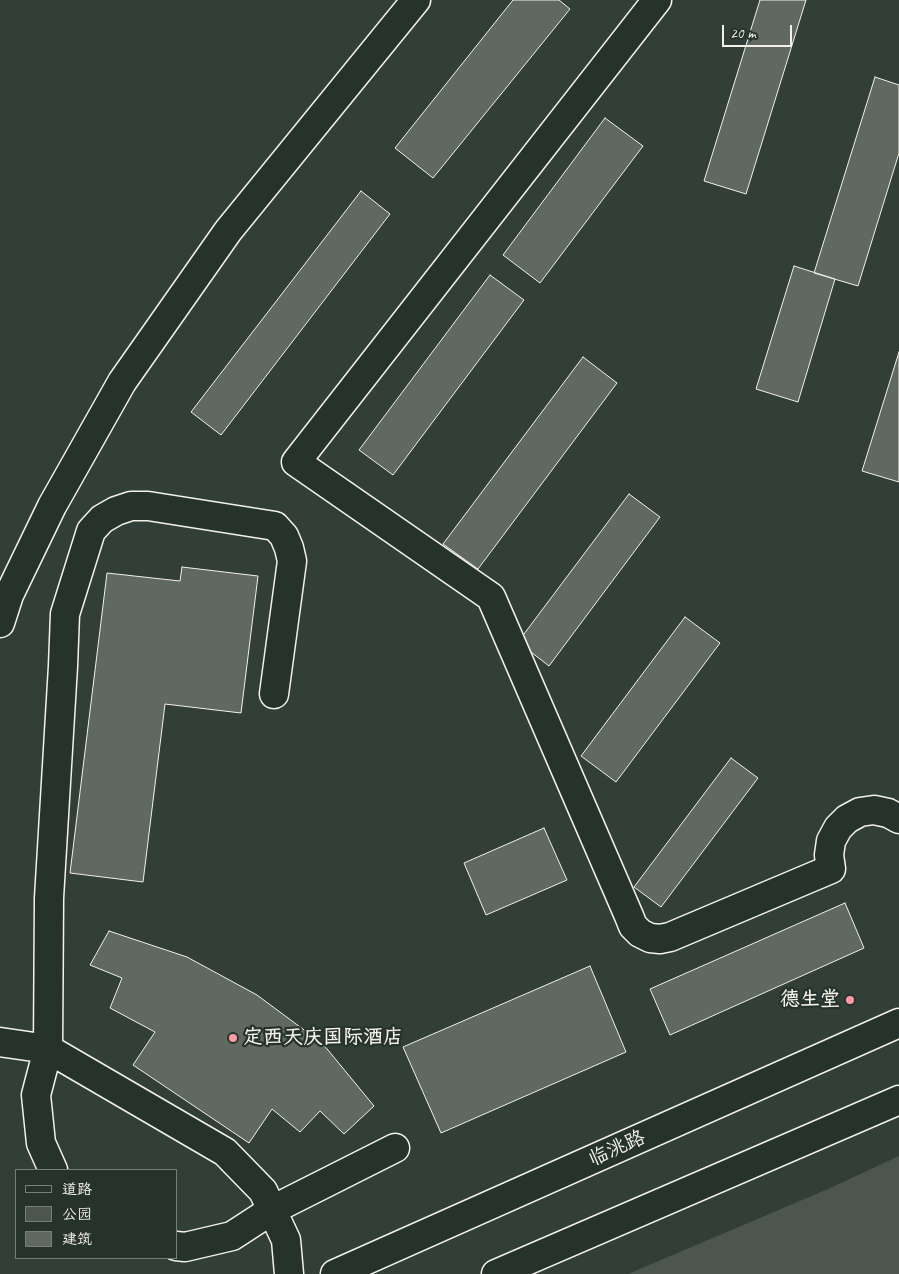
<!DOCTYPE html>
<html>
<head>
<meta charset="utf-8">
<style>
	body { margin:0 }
	#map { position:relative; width:899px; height:1274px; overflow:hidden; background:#323e38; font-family:Caveat,"LXGW WenKai TC",sans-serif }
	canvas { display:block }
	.legend { position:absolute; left:15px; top:1169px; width:162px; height:90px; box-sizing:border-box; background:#26332d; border:1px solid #787f78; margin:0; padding:6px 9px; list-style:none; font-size:15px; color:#f4f1e8 }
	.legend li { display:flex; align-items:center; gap:10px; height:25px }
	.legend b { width:25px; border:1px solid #787f78 }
	.scale { position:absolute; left:722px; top:25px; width:70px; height:22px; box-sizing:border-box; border:2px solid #f4f1e8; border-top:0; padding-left:6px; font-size:15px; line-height:18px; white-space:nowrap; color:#f4f1e8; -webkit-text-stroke:4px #26332d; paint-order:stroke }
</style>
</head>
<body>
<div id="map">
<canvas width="899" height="1274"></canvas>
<ul class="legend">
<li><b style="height:6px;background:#26332d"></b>道路</li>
<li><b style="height:14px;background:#4c564f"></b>公园</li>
<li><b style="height:14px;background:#5f6861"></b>建筑</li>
</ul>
<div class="scale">20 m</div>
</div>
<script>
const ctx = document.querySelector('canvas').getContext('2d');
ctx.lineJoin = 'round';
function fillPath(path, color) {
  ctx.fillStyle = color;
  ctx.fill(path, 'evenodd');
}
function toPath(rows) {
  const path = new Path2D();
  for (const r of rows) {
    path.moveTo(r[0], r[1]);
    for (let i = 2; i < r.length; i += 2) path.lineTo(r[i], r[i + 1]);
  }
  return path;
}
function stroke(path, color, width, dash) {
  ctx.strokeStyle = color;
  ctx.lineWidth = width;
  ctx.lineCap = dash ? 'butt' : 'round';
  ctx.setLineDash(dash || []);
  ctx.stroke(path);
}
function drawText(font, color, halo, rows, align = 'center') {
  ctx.font = font + ' Caveat,"LXGW WenKai TC",sans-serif';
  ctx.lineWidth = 4.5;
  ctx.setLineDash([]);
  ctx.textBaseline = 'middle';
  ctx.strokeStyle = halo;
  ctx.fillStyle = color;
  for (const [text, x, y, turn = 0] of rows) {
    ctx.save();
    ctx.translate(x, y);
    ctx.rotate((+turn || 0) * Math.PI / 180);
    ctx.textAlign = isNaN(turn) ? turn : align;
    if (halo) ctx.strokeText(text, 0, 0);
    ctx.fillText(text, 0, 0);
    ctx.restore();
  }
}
const green = toPath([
	[899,1156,899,1274,628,1274,828,1189]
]);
const building = toPath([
	[513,0,559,0,570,9,433,178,395,148,513,0],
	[760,0,806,0,746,194,704,181,760,0],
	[875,77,899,85,899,153,858,286,814,273,875,77],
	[605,118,643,146,540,283,503,255,605,118],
	[361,191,390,214,221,435,191,412,361,191],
	[794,266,835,279,798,402,756,389,794,266],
	[490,275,524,300,393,475,359,450,490,275],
	[899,352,899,482,862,471,899,352],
	[583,357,617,383,478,569,443,544,583,357],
	[629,494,660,517,549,666,518,642,629,494],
	[182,567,258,576,241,713,165,704,143,882,70,873,107,573,180,581,182,567],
	[685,617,720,643,616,782,581,756,685,617],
	[731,758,758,778,661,907,634,887,731,758],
	[544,828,567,880,486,915,464,863,544,828],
	[845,903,864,948,670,1035,650,989,845,903],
	[109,931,187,957,257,995,323,1044,374,1106,344,1134,320,1111,300,1132,272,1109,249,1143,133,1065,155,1032,110,1008,122,978,90,965,109,931],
	[590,966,626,1052,441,1133,403,1047,590,966]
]);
const minor = toPath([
	[657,0,296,462,491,597,629,916,633,926,640,933,650,938,660,939,670,937,831,869,829,855,831,841,838,828,847,819,860,812,874,810,888,813,899,819],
	[0,1042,48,1049,225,1152,263,1191,286,1240,289,1274],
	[53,1170,41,1143,36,1095,48,1049,49,898,63,666,65,614,91,531,102,519,116,511,131,506,148,506,275,526,284,536,289,548,292,561,274,694],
	[176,1246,185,1247,232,1236,272,1210,395,1148]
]);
const major = toPath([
	[0,623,9,595,52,506,122,382,228,231,416,0],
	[335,1274,899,1023],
	[496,1274,899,1100]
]);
const markers = [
	[850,1000,5,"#ff9aa2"],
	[233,1038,5,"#ff9aa2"]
];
const poiNames = [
	["德生堂",840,1000],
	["定西天庆国际酒店",243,1038,"left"]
];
const streetNames = [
	["临洮路",617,1149,-24]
];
fillPath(green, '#4c564f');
fillPath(building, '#5f6861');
stroke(building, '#f4f1e8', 1);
stroke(minor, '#f4f1e8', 31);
stroke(major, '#f4f1e8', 31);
stroke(minor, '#26332d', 28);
stroke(major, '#26332d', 28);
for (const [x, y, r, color] of markers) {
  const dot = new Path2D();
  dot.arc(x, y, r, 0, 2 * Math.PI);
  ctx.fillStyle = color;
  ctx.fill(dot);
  stroke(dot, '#26332d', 2);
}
drawText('bold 20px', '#f4f1e8', '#26332d', poiNames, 'right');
drawText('20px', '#f4f1e8', '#26332d', streetNames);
</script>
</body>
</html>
